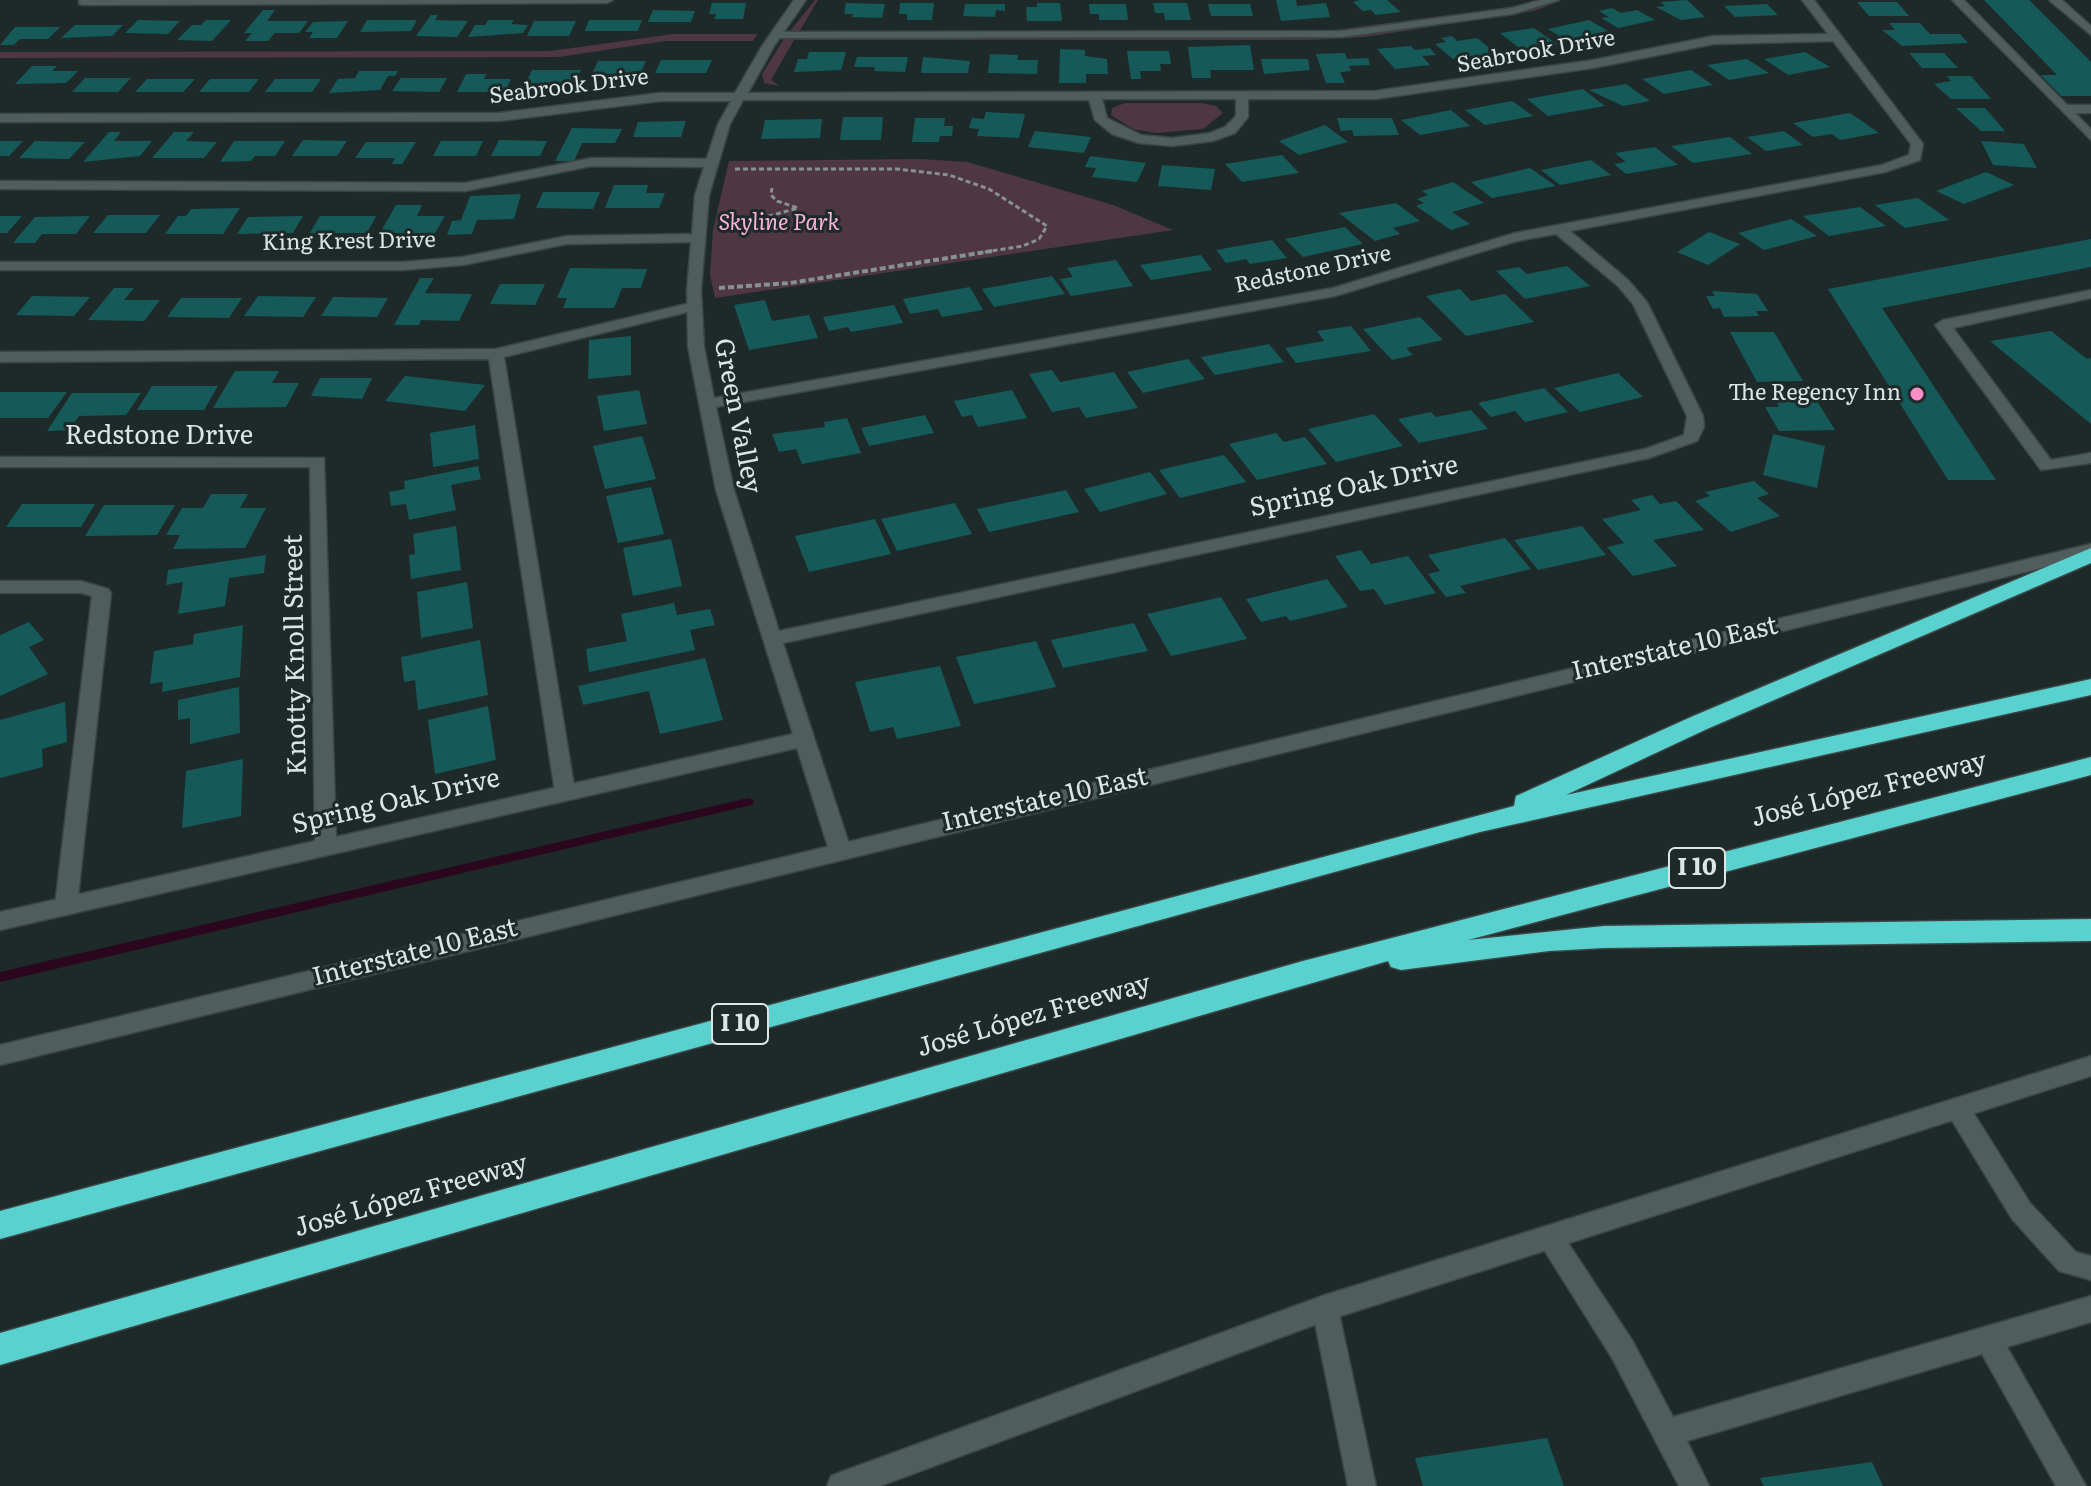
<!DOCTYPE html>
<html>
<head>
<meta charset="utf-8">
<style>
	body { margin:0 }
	canvas { display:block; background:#1e2a29 }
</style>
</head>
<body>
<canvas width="2091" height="1486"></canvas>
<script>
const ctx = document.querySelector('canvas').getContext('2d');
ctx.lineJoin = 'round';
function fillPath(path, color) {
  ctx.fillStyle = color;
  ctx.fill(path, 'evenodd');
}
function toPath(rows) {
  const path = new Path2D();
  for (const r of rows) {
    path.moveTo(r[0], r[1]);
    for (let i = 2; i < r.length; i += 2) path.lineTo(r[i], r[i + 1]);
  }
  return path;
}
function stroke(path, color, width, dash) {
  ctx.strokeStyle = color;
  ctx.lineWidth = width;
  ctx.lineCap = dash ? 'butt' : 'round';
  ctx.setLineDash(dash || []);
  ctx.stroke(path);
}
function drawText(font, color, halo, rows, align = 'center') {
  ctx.font = font + ' Literata,serif';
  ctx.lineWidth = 6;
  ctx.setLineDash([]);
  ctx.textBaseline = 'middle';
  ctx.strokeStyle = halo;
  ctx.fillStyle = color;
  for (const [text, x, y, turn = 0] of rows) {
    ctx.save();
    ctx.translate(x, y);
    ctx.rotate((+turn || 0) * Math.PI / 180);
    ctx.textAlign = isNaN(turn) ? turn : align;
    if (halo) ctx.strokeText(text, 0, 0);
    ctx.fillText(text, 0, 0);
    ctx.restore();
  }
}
const green = toPath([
	[815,0,818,0,799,32,1312,33,1562,0,1534,11,1365,37,1308,40,794,40,771,80,780,86,764,83,762,74,784,39],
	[674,34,757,34,753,41,665,41,559,57,0,58,0,52,550,51],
	[1125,103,1202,103,1216,106,1223,113,1203,129,1156,133,1133,129,1111,115,1112,108],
	[921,159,967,162,988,168,1113,205,1173,230,715,298,710,275,713,230,729,161]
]);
const stream = toPath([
	[748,798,752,799,754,802,752,805,0,982,0,972,748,798]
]);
const building = toPath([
	[1276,0,1296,0,1297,6,1326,3,1330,17,1281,21],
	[1360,0,1387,0,1401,12,1376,15,1371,10,1363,11,1353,2],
	[1687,0,1705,17,1681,20,1656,7,1665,6,1660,2],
	[1984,0,2029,0,2091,62,2091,96,2061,96,2041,75,2057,75],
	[1857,2,1897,2,1909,16,1869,16],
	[712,3,746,3,743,19,714,19,716,14,709,14],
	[846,3,885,4,882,18,852,17,853,14,844,14],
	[900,3,934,3,932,20,907,20,907,14,899,14],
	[1037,3,1060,3,1062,21,1027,21,1026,7,1037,7],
	[1153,3,1187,3,1191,20,1165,20,1164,13,1155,13],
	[965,4,1005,4,1005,11,996,10,995,17,963,16],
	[1089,4,1126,4,1128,20,1099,20,1099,14,1090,14],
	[1208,4,1250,4,1253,16,1211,16],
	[1767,4,1778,15,1735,17,1724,6],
	[1612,8,1621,13,1637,10,1655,20,1618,28,1601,18,1609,17,1599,11],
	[263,10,275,10,267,21,308,21,299,33,275,33,268,41,245,41,252,33,244,33],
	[653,10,695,11,691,22,648,22],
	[431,15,438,15,435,20,468,21,457,37,416,36],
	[138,20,180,21,168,34,125,33],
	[206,20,231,20,212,41,177,40,192,25,201,25],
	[367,20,417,20,411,31,360,32],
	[488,20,514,20,511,24,528,25,523,33,468,37,475,25,485,25],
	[589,20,642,20,638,31,585,31],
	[1589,20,1608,31,1579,37,1591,45,1579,48,1548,29],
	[348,21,337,38,309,38,313,32,305,32,313,22],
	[534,21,576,21,569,36,527,36],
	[1889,23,1920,23,1930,34,1960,34,1968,43,1902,46,1882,30,1895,30],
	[75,25,123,25,112,36,61,38],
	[15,27,60,27,48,39,20,39,14,45,0,45],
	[1534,28,1557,44,1522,50,1500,33],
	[1452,36,1457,41,1477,38,1496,53,1453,59,1435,44,1446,42,1441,38],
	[1250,45,1254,70,1210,70,1211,78,1192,78,1188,47],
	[1411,46,1415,50,1430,48,1436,55,1422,56,1430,65,1395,69,1377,49],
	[1060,49,1085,50,1085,56,1107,59,1108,74,1086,74,1086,83,1059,83],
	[1127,51,1169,51,1171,64,1160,64,1161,71,1140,71,1141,79,1131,79],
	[809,52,846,52,841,70,794,72,798,59,807,59],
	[1805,52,1830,67,1788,75,1764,59],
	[1345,53,1347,59,1368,58,1370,65,1349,66,1351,71,1340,72,1345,83,1326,83,1316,54],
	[1909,53,1944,53,1958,68,1922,68],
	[990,54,1018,55,1017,60,1038,60,1037,74,988,73],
	[857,57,908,57,905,72,874,71,875,67,854,67],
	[923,57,970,61,968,73,921,73],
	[1261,59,1308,59,1310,70,1264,74],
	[1747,59,1769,73,1729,80,1707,65],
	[661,60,712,60,706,73,655,73],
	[598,61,646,61,640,74,592,74],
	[32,66,57,66,52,71,78,71,66,83,15,84],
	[532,70,581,70,575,83,526,83],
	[1691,70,1713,85,1664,94,1642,79],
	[359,71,398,71,395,76,388,76,380,90,329,93,338,79,355,78],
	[466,74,486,74,484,79,511,79,505,92,457,92],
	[1947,76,1971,76,1991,99,1951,99,1934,84,1951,81],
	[85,78,131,78,118,92,72,92],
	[401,78,447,78,439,92,392,91],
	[147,79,195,79,183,92,135,92],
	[210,79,259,79,249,92,199,92],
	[275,79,321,79,312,92,265,92],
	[1626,84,1650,101,1623,106,1589,90],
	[1583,89,1605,106,1548,116,1527,99],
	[1512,101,1533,116,1485,125,1465,110],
	[1956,108,1985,108,2005,131,1981,131],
	[1451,110,1470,126,1420,135,1401,120],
	[986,112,1025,114,1019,138,977,136,979,129,969,128,972,118,984,119],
	[1850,113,1879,133,1840,140,1832,134,1813,137,1793,123],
	[843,117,883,117,881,140,840,140],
	[915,118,945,118,944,126,953,126,952,136,940,136,939,142,912,142],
	[1337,118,1392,118,1399,135,1354,136,1352,130,1341,131],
	[822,119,820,138,761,139,765,120],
	[686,121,681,137,633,137,638,122],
	[1325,125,1348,142,1299,155,1279,141],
	[572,128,622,129,615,143,582,143,574,161,555,161],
	[1035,131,1091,137,1084,153,1028,147],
	[1784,131,1803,145,1766,151,1747,137],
	[109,132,121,132,114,141,152,141,140,156,83,162],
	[174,132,194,132,186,141,217,142,204,158,152,158],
	[1730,137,1752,154,1693,163,1671,146],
	[303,140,347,141,337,156,292,156],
	[499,140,547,141,540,156,491,156],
	[0,141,23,141,9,156,0,156],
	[35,141,85,142,69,159,19,158],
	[234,141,285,141,275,156,255,156,251,161,220,162],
	[441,141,483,141,476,156,433,156],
	[1981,141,2024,144,2037,168,1993,165],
	[366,142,416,142,402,164,392,164,395,158,355,158],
	[1655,147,1678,165,1626,174,1614,164,1626,162,1615,153],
	[1282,155,1299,173,1242,182,1225,164],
	[1090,156,1146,163,1137,182,1092,177,1096,168,1085,167],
	[1591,160,1611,175,1560,185,1541,170],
	[1162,165,1215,169,1211,190,1158,186],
	[1530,168,1556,186,1492,198,1471,182],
	[1986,172,2014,185,1964,204,1936,191],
	[1453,182,1484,203,1452,212,1470,224,1451,230,1416,206,1424,203,1417,199,1428,195,1422,191],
	[614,185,648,185,646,193,665,193,659,208,605,208],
	[543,192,600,192,593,209,536,208],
	[521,194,514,219,477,220,472,234,447,235,452,221,461,220,470,196],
	[1918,198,1949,220,1905,228,1875,205],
	[1396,203,1420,221,1393,228,1400,234,1375,241,1339,213],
	[396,205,422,205,417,216,445,216,435,233,380,233],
	[1860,207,1886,226,1829,236,1803,216],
	[240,208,223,234,165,234,178,216,186,216,191,209],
	[108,215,160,215,146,233,93,233],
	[0,216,22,216,7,233,0,233],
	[90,216,76,234,42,234,35,243,13,243,35,217],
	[303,216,293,233,237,234,248,217],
	[320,216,376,216,367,233,310,233],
	[1791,219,1817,236,1764,250,1738,233],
	[1345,227,1363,244,1303,257,1285,239],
	[1709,232,1740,244,1708,265,1677,252],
	[2091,239,2091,267,1882,308,1996,480,1948,480,1828,289],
	[1272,240,1287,258,1250,264,1246,259,1226,263,1216,250],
	[1201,255,1212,270,1151,280,1140,265],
	[1116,260,1133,286,1071,296,1060,279,1073,277,1067,268],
	[1567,266,1590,286,1525,299,1496,271,1519,267,1527,274],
	[570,268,647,269,641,288,622,288,614,308,563,308,567,298,557,298],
	[1052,276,1065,294,994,307,982,289],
	[420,278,434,278,425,293,472,294,459,321,421,320,419,325,394,325],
	[500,284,545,284,535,305,490,304],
	[970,287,983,310,942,317,938,309,910,314,903,299],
	[114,288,134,288,124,300,160,300,144,321,88,320],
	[1460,289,1471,301,1505,294,1534,322,1466,336,1426,296],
	[1712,291,1757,294,1768,311,1756,311,1759,316,1724,317,1720,308,1713,309,1706,296,1715,296],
	[32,296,90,297,74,316,16,315],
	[258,296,316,297,303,317,244,316],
	[333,297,388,298,377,317,321,316],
	[181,298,242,298,229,318,167,317],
	[765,300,772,321,809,315,818,338,749,350,734,305],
	[894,305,903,323,851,332,848,327,829,331,823,317],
	[1420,317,1443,340,1406,348,1413,355,1392,360,1363,329],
	[1351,326,1371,351,1296,363,1285,348,1324,341,1317,331],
	[2051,331,2087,359,2091,358,2091,424,1990,341],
	[1730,332,1774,332,1803,381,1757,382],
	[631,336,631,375,588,379,589,340],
	[1269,344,1284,362,1215,375,1201,357],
	[1188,359,1205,379,1143,393,1127,372],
	[1052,370,1060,382,1114,372,1138,408,1086,418,1079,407,1052,412,1029,374],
	[235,371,279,371,272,383,299,383,286,407,213,408],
	[1618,373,1643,397,1580,412,1554,388],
	[405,376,485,385,465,411,385,401],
	[320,378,372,378,362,399,311,396],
	[152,386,218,386,204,410,137,410],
	[1544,388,1568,412,1525,422,1515,411,1491,417,1478,403],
	[639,390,647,424,604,431,597,396],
	[1012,390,1027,418,978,427,972,415,962,417,954,401],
	[1810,390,1835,430,1779,431,1765,407,1779,407,1770,391],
	[0,392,67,392,48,418,0,418],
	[72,393,141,393,126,415,79,416,69,430,47,431],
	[1471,410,1488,429,1419,443,1398,419,1431,412,1436,417],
	[1374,414,1403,446,1336,462,1308,429],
	[925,415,934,433,869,446,861,428],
	[847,418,861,453,802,464,796,449,779,452,772,434,825,427,824,422],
	[475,425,479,459,433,467,430,433],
	[1276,433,1284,442,1305,437,1327,464,1257,480,1229,444],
	[1773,434,1825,446,1817,488,1763,475],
	[642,436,656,479,605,489,593,446],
	[1224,455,1246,482,1180,498,1159,470],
	[478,466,481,479,451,485,456,510,409,520,406,504,391,506,389,492,405,489,404,481],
	[1150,472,1167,494,1100,512,1084,489],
	[1754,481,1769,494,1757,498,1780,516,1731,532,1695,501,1710,496,1705,492],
	[651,487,664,534,618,543,606,496],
	[1066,490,1079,512,989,532,977,509],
	[211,494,248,494,240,508,266,508,245,548,173,549,180,535,166,535,182,508,203,508],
	[1652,495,1660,504,1676,501,1704,530,1653,540,1677,566,1633,576,1607,547,1624,543,1602,519,1641,510,1631,500],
	[955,503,972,534,897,551,881,519],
	[22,504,95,504,81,527,6,527],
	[104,505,175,505,157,535,85,536],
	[875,519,891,554,809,572,795,536],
	[456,526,461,570,411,579,409,555,415,554,413,534],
	[1582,526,1606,555,1538,570,1514,540],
	[1505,538,1531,569,1460,586,1466,593,1446,597,1428,574,1440,571,1428,555],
	[671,539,682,586,633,596,623,548],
	[1361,550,1371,564,1408,556,1436,593,1385,605,1374,589,1360,591,1335,556],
	[266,555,264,573,229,578,225,606,178,614,183,582,166,585,168,570],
	[1327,579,1348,607,1290,621,1286,616,1261,622,1246,599],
	[467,582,473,628,421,638,417,592],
	[1221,597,1247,639,1171,656,1147,614],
	[674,603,677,615,710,609,715,625,690,630,695,650,589,672,586,649,627,641,621,614],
	[29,622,44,640,29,647,48,674,0,696,0,635],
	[1134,623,1148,651,1063,668,1051,640],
	[243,625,240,677,162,692,163,682,150,684,154,651,193,644,194,634],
	[480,640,488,695,418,710,415,680,404,682,401,657],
	[1036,641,1056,687,974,704,956,657],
	[705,658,723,720,660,734,649,691,583,705,578,686],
	[940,666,961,726,897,739,893,727,870,732,855,682],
	[239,687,240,733,190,744,190,718,178,720,178,700],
	[65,702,67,742,42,749,43,767,0,778,0,720],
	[488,706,496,760,435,774,428,720],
	[243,759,241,816,182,828,186,771],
	[1547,1438,1564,1486,1423,1486,1415,1458],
	[1872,1462,1883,1486,1764,1486,1760,1478]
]);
const pathFar1 = toPath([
	[735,169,897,169,949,175,989,189,1047,226,1039,239,1023,246,979,253],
	[722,229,798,208,777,201,771,195,772,188]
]);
const path = toPath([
	[719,288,790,283,992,251]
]);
const lane = toPath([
	[1540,0,1559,0,1513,14,1342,37,777,38,771,35,777,32,1342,31,1512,8,1540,0],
	[1952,0,1964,0,2067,105,2091,105,2091,113,2075,113,2091,129,2091,140,1952,0],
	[2049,0,2062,0,2091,26,2091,35,2049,0],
	[592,158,712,159,719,163,712,167,592,166,465,191,0,189,0,181,465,183,592,158],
	[2091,290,2091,298,1953,328,2051,460,2091,453,2091,463,2041,470,1935,325,1943,320,2091,290],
	[695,302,700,303,700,309,504,357,575,792,572,797,565,800,558,797,555,792,489,359,0,362,0,352,496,349,695,302],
	[0,581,81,581,108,589,111,593,77,906,74,912,66,915,58,912,55,906,92,596,81,593,0,593,0,581],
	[1957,1098,1966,1101,2030,1203,2076,1252,2091,1256,2091,1280,2059,1271,2012,1219,1945,1109,1948,1101,1957,1098],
	[1550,1225,1559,1229,1632,1340,1673,1417,2091,1296,2091,1322,2007,1347,2086,1486,2056,1486,1982,1354,1687,1441,1709,1486,1679,1486,1612,1358,1541,1245,1537,1237,1541,1229,1550,1225]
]);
const street = toPath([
	[79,0,613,0,607,3,83,5,79,4,79,0],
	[794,0,806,0,774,46,748,93,1375,91,1593,60,1714,36,1828,34,1802,0,1814,0,1923,144,1920,160,1885,172,1570,231,1628,280,1647,302,1703,416,1704,427,1697,441,1649,458,783,643,851,850,848,856,832,856,829,850,797,748,0,930,0,912,315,841,310,467,0,467,0,457,324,458,336,837,793,734,716,490,688,347,687,290,691,242,567,244,463,265,403,270,0,270,0,262,403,262,463,257,567,236,692,234,695,195,718,124,731,101,660,101,499,121,0,122,0,114,499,113,660,93,735,93,762,46,794,0],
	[1833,41,1911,144,1909,155,1882,165,1515,233,1333,288,714,398,704,347,701,290,709,195,730,124,743,100,1089,100,1095,120,1112,134,1139,143,1172,146,1213,141,1235,133,1248,117,1248,99,1375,99,1593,68,1714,44,1833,41],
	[1102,99,1236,99,1236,116,1225,127,1210,133,1172,138,1141,135,1107,118,1102,99],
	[1556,234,1618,286,1633,304,1687,416,1684,435,1645,449,779,631,734,490,716,407,1335,296,1517,241,1556,234],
	[1325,1295,1334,1299,1338,1308,1376,1486,1348,1486,1312,1308,1316,1299,1325,1295]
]);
const secondary = toPath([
	[2091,544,2091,556,0,1065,0,1045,2091,544],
	[2091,1056,2091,1076,1325,1321,880,1486,827,1486,831,1476,841,1472,1325,1295,2091,1056]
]);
const highway = toPath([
	[2091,548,2091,563,1707,729,1566,795,2091,679,2091,695,1480,832,0,1239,0,1211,1514,806,1516,796,1691,717,2091,548],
	[2091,757,2091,775,1468,940,1604,926,2091,919,2091,941,1604,948,1549,951,1401,970,1391,967,1388,961,0,1365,0,1333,1303,961,2091,757]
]);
const markers = [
	[1917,394,8,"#f98fca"]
];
const farStreetnames = [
	["Seabrook Drive",1536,52,-10],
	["Seabrook Drive",569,87,-7],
	["King Krest Drive",349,242,-1],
	["Redstone Drive",1313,270,-12]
];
const farParknames = [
	["Skyline Park",779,224]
];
const farPoinames = [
	["The Regency Inn",1901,394]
];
const shields = [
	[1697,868,56],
	[740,1024,56]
];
const shieldNames = [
	["I 10",1697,868],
	["I 10",740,1024]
];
const streetNames = [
	["Green Valley",737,416,79],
	["Redstone Drive",159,436],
	["Spring Oak Drive",1354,487,-12],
	["Interstate 10 East",1675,649,-13],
	["Knotty Knoll Street",296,655,-91],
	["José López Freeway",1869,790,-14],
	["Interstate 10 East",1045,800,-13],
	["Spring Oak Drive",396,802,-13],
	["Interstate 10 East",415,953,-14],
	["José López Freeway",1034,1016,-16],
	["José López Freeway",411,1196,-16]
];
fillPath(green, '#4e3643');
fillPath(stream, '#2a071c');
fillPath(building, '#155958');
stroke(lane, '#3a4544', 3);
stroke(street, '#3a4544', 3);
stroke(secondary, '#3a4544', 3);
stroke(highway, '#3a4544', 3);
stroke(pathFar1, '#879190', 3, [5, 3]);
stroke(path, '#879190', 4, [6, 3]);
fillPath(lane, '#505d5d');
fillPath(street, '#505d5d');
fillPath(secondary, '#505d5d');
fillPath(highway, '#59d1ce');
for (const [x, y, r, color] of markers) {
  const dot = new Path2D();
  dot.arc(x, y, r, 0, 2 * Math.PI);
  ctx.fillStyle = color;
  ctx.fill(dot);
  stroke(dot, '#1e2a29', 3);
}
drawText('22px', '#dde5e4', '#1e2a29', farStreetnames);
drawText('italic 22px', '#fbb4d9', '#1e2a29', farParknames);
drawText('22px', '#dde5e4', '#1e2a29', farPoinames, 'right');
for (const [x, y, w] of shields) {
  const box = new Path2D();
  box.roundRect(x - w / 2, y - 20, w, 40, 6);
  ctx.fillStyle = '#1e2a29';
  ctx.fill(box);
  stroke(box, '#dde5e4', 2);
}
drawText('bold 24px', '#dde5e4', null, shieldNames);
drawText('26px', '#dde5e4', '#1e2a29', streetNames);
</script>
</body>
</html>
